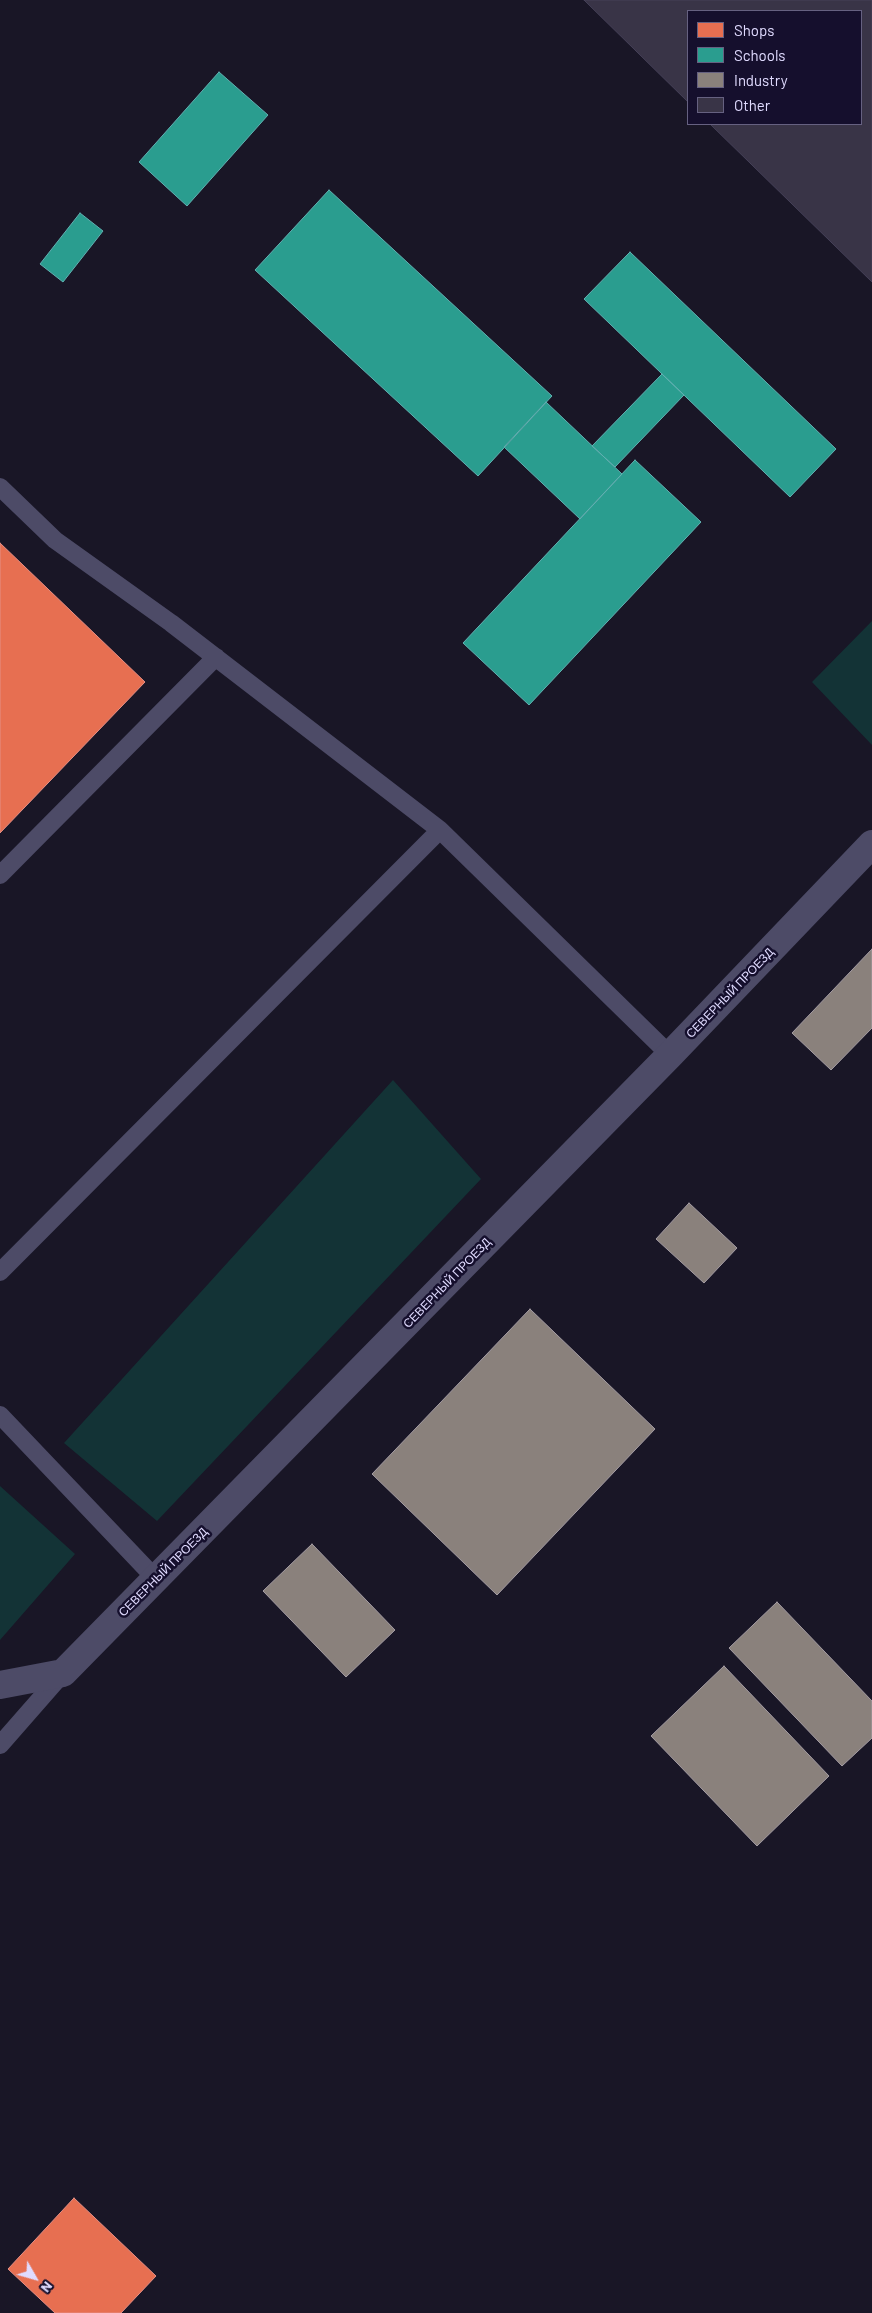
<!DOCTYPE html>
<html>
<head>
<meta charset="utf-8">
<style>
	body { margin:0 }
	#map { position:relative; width:872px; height:2313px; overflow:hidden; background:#191626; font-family:Barlow,sans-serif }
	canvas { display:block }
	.legend { position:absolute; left:687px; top:10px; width:175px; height:115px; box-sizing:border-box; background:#150f2d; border:1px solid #666181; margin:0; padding:6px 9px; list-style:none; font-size:15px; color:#e0dbff }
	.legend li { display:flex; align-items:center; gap:10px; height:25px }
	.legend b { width:25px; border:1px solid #666181 }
	.north { position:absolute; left:10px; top:2253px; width:50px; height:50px; -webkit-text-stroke:4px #150f2d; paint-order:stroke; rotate:128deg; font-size:14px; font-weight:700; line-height:20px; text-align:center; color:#e0dbff }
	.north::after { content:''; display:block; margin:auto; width:18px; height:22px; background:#e0dbff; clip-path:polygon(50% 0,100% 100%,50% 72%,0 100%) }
</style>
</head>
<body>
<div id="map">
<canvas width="872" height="2313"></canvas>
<ul class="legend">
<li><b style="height:14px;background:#e76f51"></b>Shops</li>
<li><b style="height:14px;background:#2a9d8f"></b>Schools</li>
<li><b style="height:14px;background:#8a817c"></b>Industry</li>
<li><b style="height:14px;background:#393447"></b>Other</li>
</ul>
<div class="north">N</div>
</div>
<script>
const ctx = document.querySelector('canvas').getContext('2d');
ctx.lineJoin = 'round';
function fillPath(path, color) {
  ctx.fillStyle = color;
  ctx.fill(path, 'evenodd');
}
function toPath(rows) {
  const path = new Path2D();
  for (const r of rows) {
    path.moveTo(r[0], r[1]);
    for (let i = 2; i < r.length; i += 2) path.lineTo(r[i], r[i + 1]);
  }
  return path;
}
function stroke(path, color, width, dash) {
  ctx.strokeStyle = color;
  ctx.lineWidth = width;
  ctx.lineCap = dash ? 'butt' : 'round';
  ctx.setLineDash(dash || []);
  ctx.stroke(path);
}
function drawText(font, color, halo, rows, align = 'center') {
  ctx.font = font + ' Barlow,sans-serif';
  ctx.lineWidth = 5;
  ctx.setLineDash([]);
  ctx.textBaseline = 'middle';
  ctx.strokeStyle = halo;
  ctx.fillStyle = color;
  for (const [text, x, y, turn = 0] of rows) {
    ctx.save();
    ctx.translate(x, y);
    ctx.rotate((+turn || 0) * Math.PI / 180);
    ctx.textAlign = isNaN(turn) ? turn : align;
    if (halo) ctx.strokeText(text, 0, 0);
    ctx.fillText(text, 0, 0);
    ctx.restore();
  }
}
const green = toPath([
	[872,621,872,745,812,682],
	[393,1080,481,1179,157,1521,64,1443],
	[0,1486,75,1554,0,1640]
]);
const shops = toPath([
	[0,543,145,682,0,833,0,543],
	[74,2198,156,2276,121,2313,55,2313,8,2269,74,2198]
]);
const schools = toPath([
	[219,72,268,115,187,206,139,162,219,72],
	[329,190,552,396,478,476,255,270,329,190],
	[80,213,103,231,63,282,40,264,80,213],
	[630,252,836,449,790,497,584,299,630,252],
	[662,374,684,395,615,467,592,446,662,374],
	[546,402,622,474,580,519,504,447,546,402],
	[635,460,701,522,529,705,463,643,635,460]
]);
const industry = toPath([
	[872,949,872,1028,831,1070,792,1033,872,949],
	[689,1203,737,1248,704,1283,656,1239,689,1203],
	[530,1309,655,1429,497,1595,372,1474,530,1309],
	[312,1544,395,1630,346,1677,263,1591,312,1544],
	[777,1602,872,1701,872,1738,842,1766,729,1648,777,1602],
	[724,1666,829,1776,757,1846,651,1736,724,1666]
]);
const building = toPath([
	[584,0,872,0,872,282,710,124,861,124,861,11,688,11,688,102,584,0]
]);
const service = toPath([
	[0,487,55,540,171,623,440,830],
	[0,875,216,657],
	[0,1272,440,830,670,1055],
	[0,1415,156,1579],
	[0,1745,63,1673]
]);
const minor = toPath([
	[0,1685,63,1673,670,1055,872,844]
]);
const streetNames = [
	["СЕВЕРНЫЙ ПРОЕЗД",730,993,-46],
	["СЕВЕРНЫЙ ПРОЕЗД",447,1283,-46],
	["СЕВЕРНЫЙ ПРОЕЗД",163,1572,-45]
];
fillPath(green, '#133336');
fillPath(shops, '#e76f51');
stroke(shops, '#e58f85', 1);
fillPath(schools, '#2a9d8f');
stroke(schools, '#61b0b1', 1);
fillPath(industry, '#8a817c');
stroke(industry, '#a49ca3', 1);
fillPath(building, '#393447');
stroke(building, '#464159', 1);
stroke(service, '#4d4b67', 18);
stroke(minor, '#4d4b67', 28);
drawText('12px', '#e0dbff', '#150f2d', streetNames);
</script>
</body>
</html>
